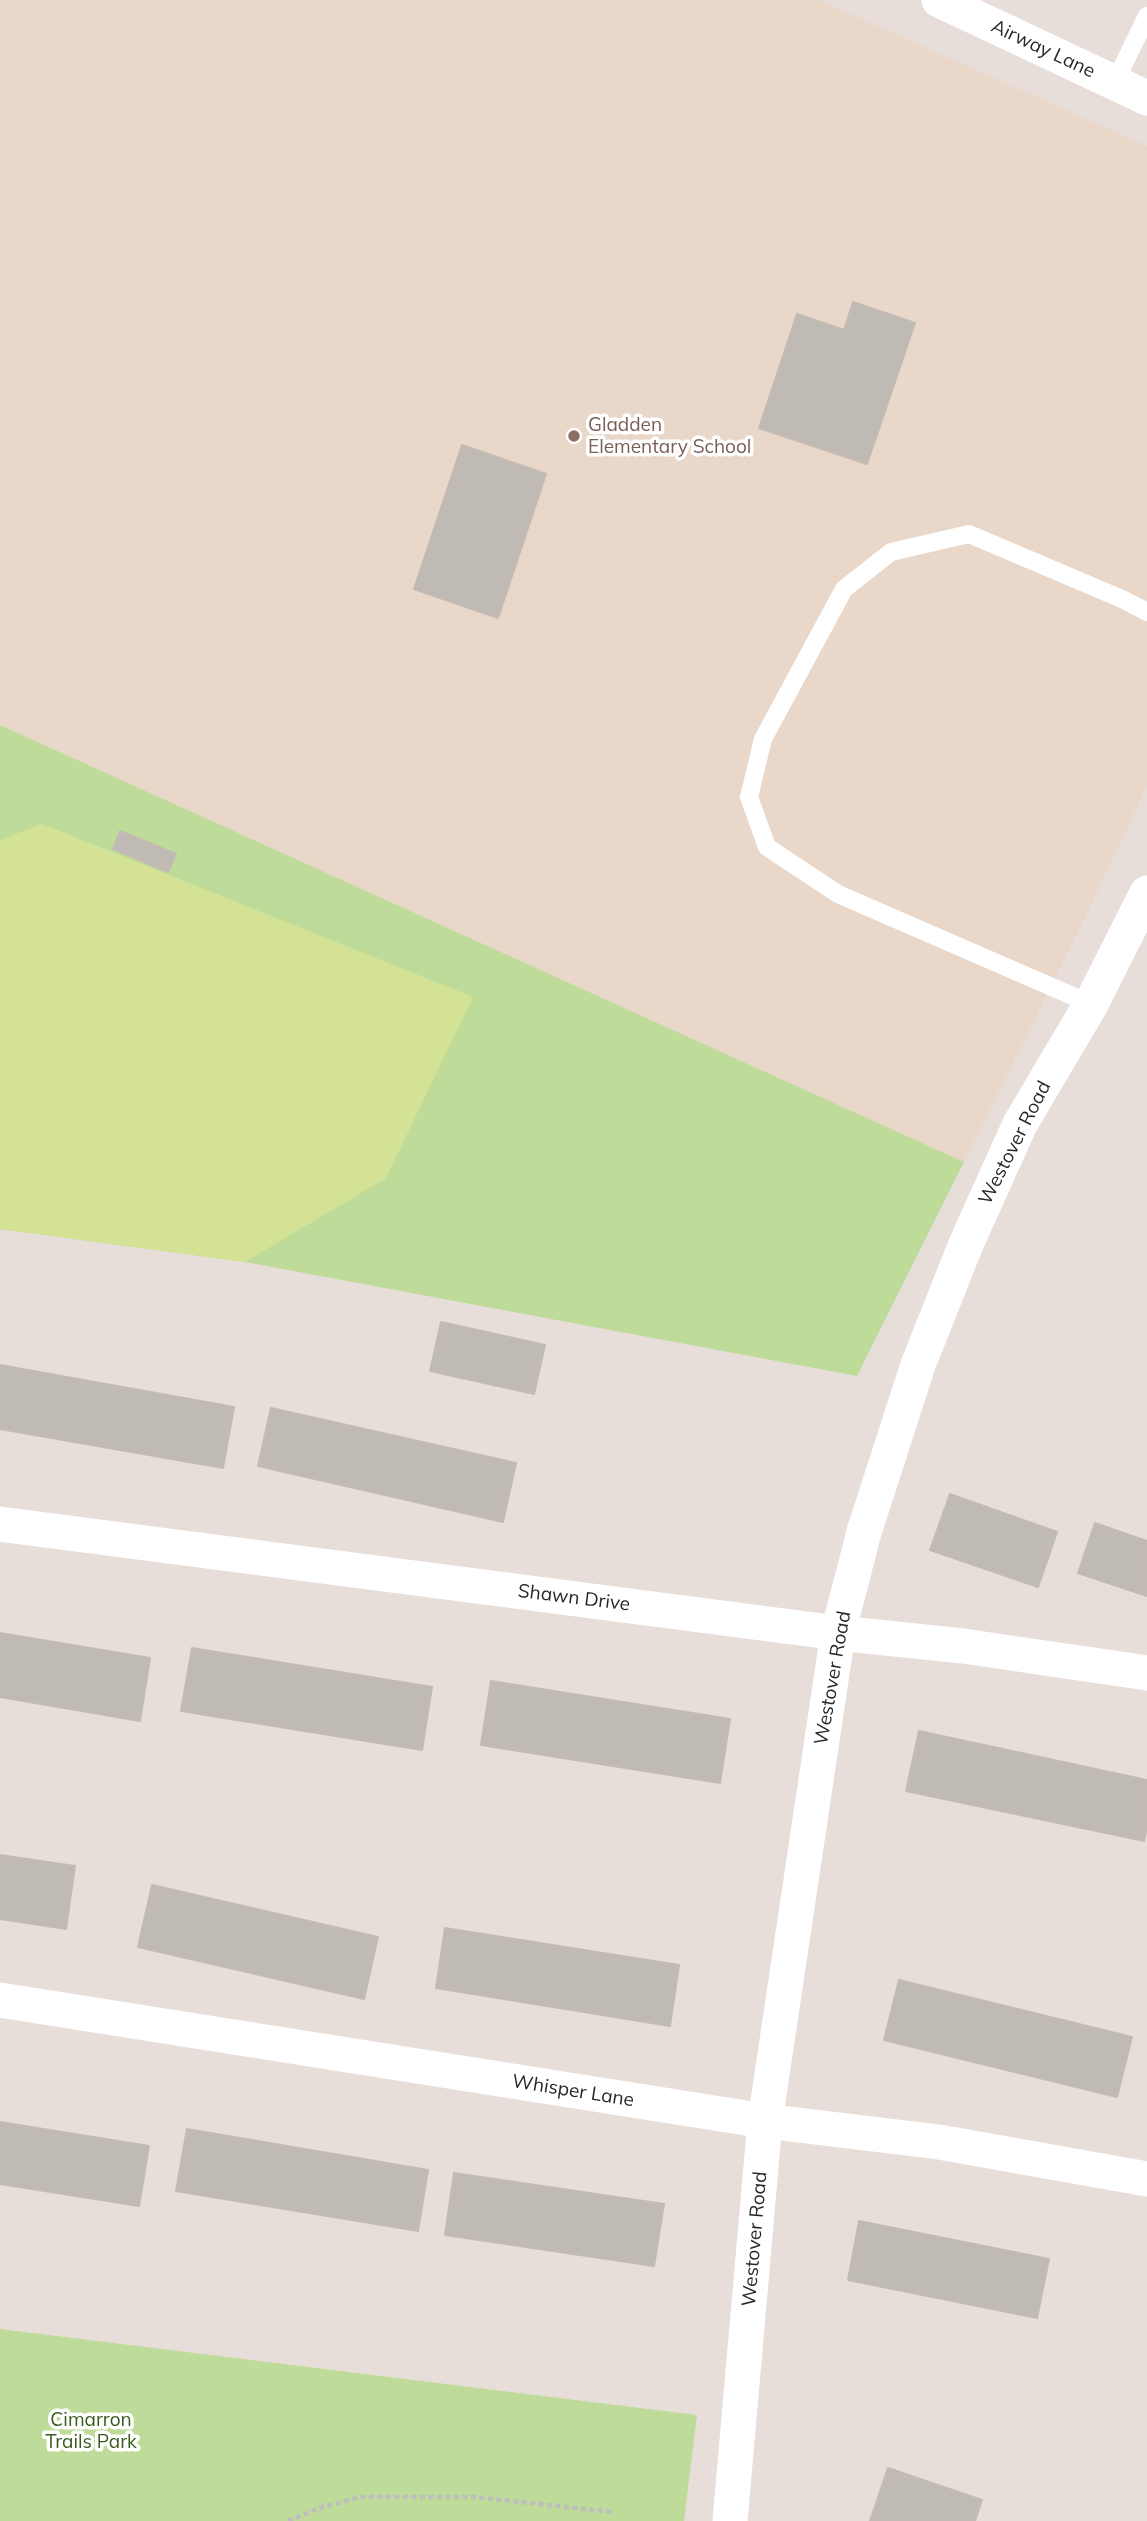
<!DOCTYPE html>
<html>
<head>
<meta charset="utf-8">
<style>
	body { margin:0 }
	canvas { display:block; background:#e8ded9 }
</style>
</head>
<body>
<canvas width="1147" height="2521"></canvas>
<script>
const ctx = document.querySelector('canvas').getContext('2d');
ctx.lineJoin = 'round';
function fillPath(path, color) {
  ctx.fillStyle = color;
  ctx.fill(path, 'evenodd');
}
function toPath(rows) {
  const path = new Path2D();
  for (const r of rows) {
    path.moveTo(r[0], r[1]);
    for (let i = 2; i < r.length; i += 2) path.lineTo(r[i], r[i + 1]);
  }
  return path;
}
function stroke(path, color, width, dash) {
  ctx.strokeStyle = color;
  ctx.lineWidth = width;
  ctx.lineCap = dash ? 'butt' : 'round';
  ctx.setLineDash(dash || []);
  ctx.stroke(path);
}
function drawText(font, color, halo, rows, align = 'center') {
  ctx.font = font + ' Mulish,sans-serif';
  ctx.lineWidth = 7;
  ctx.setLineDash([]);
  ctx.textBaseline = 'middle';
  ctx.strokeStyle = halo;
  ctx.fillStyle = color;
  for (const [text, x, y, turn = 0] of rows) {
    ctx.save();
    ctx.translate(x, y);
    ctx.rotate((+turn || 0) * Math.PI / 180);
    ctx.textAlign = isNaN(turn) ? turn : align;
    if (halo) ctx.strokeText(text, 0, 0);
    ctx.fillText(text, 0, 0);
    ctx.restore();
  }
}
const education = toPath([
	[0,0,819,0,1147,146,1147,786,1086,916,964,1162,0,725]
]);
const green = toPath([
	[0,725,964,1162,857,1376,245,1262,0,1229],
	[0,2329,697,2415,684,2521,0,2521]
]);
const pitch = toPath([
	[42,824,473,997,386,1178,245,1262,0,1229,0,844,2,839]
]);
const building = toPath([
	[853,302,915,323,867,464,759,428,797,314,844,330,853,302],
	[462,445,546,474,498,618,414,589,462,445],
	[120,831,176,854,168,872,113,849,120,831],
	[441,1322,545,1345,534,1394,430,1371,441,1322],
	[0,1365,234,1407,223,1468,0,1429,0,1365],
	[271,1408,516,1463,503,1522,258,1466,271,1408],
	[950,1494,1057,1532,1038,1587,930,1550,950,1494],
	[1095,1523,1147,1541,1147,1596,1078,1573,1095,1523],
	[0,1633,150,1658,140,1721,0,1697,0,1633],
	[192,1648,432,1687,422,1750,181,1711,192,1648],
	[491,1681,730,1719,720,1783,481,1745,491,1681],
	[919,1731,1147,1780,1147,1827,1144,1841,906,1791,919,1731],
	[0,1855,75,1866,66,1929,0,1919,0,1855],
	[152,1885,378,1937,364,1999,138,1947,152,1885],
	[445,1928,679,1965,670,2026,436,1988,445,1928],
	[899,1980,1132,2037,1117,2097,884,2040,899,1980],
	[0,2122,149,2146,139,2206,0,2184,0,2122],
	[187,2129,428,2170,418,2231,176,2191,187,2129],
	[454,2173,664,2204,654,2266,445,2235,454,2173],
	[859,2221,1049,2259,1037,2318,848,2280,859,2221],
	[888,2468,982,2500,975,2521,870,2521,888,2468]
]);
const path = toPath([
	[288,2521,322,2507,360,2497,474,2497,613,2512]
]);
const lane = toPath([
	[1115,82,1147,16],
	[1091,1004,838,894,767,847,749,797,763,739,844,589,891,552,969,534,1122,599,1147,612]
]);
const street = toPath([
	[939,0,1147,98],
	[0,1524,838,1633,963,1646,1147,1673],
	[0,2000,765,2121,939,2142,1147,2179],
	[730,2521,765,2121,838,1633,864,1532,918,1365,966,1244,1020,1124,1091,1004,1147,893]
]);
const markers = [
	[574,436,7,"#8d6e63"]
];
const streetNames = [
	["Airway Lane",1043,49,25],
	["Westover Road",1015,1143,-63],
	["Shawn Drive",574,1598,7],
	["Westover Road",833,1678,-80],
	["Whisper Lane",573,2091,9],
	["Westover Road",755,2239,-85]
];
const educationNames = [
	["Gladden",588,425],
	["Elementary School",588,447]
];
const parkNames = [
	["Cimarron",91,2420],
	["Trails Park",91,2442]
];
fillPath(education, '#e9d7c9');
fillPath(green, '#bfdb99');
fillPath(pitch, '#d3e295');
fillPath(building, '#c0bab5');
stroke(building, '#c3bab3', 2);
stroke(path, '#bebebe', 4.5, [5, 3.5]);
stroke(lane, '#fff', 18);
stroke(street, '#fff', 35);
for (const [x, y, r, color] of markers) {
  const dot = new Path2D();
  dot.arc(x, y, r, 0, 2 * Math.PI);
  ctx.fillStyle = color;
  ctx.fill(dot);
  stroke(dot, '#fff', 2.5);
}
drawText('19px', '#272727', '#fff', streetNames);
drawText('19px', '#785e54', '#fff', educationNames, 'left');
drawText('19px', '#395c1e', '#fff', parkNames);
</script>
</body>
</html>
